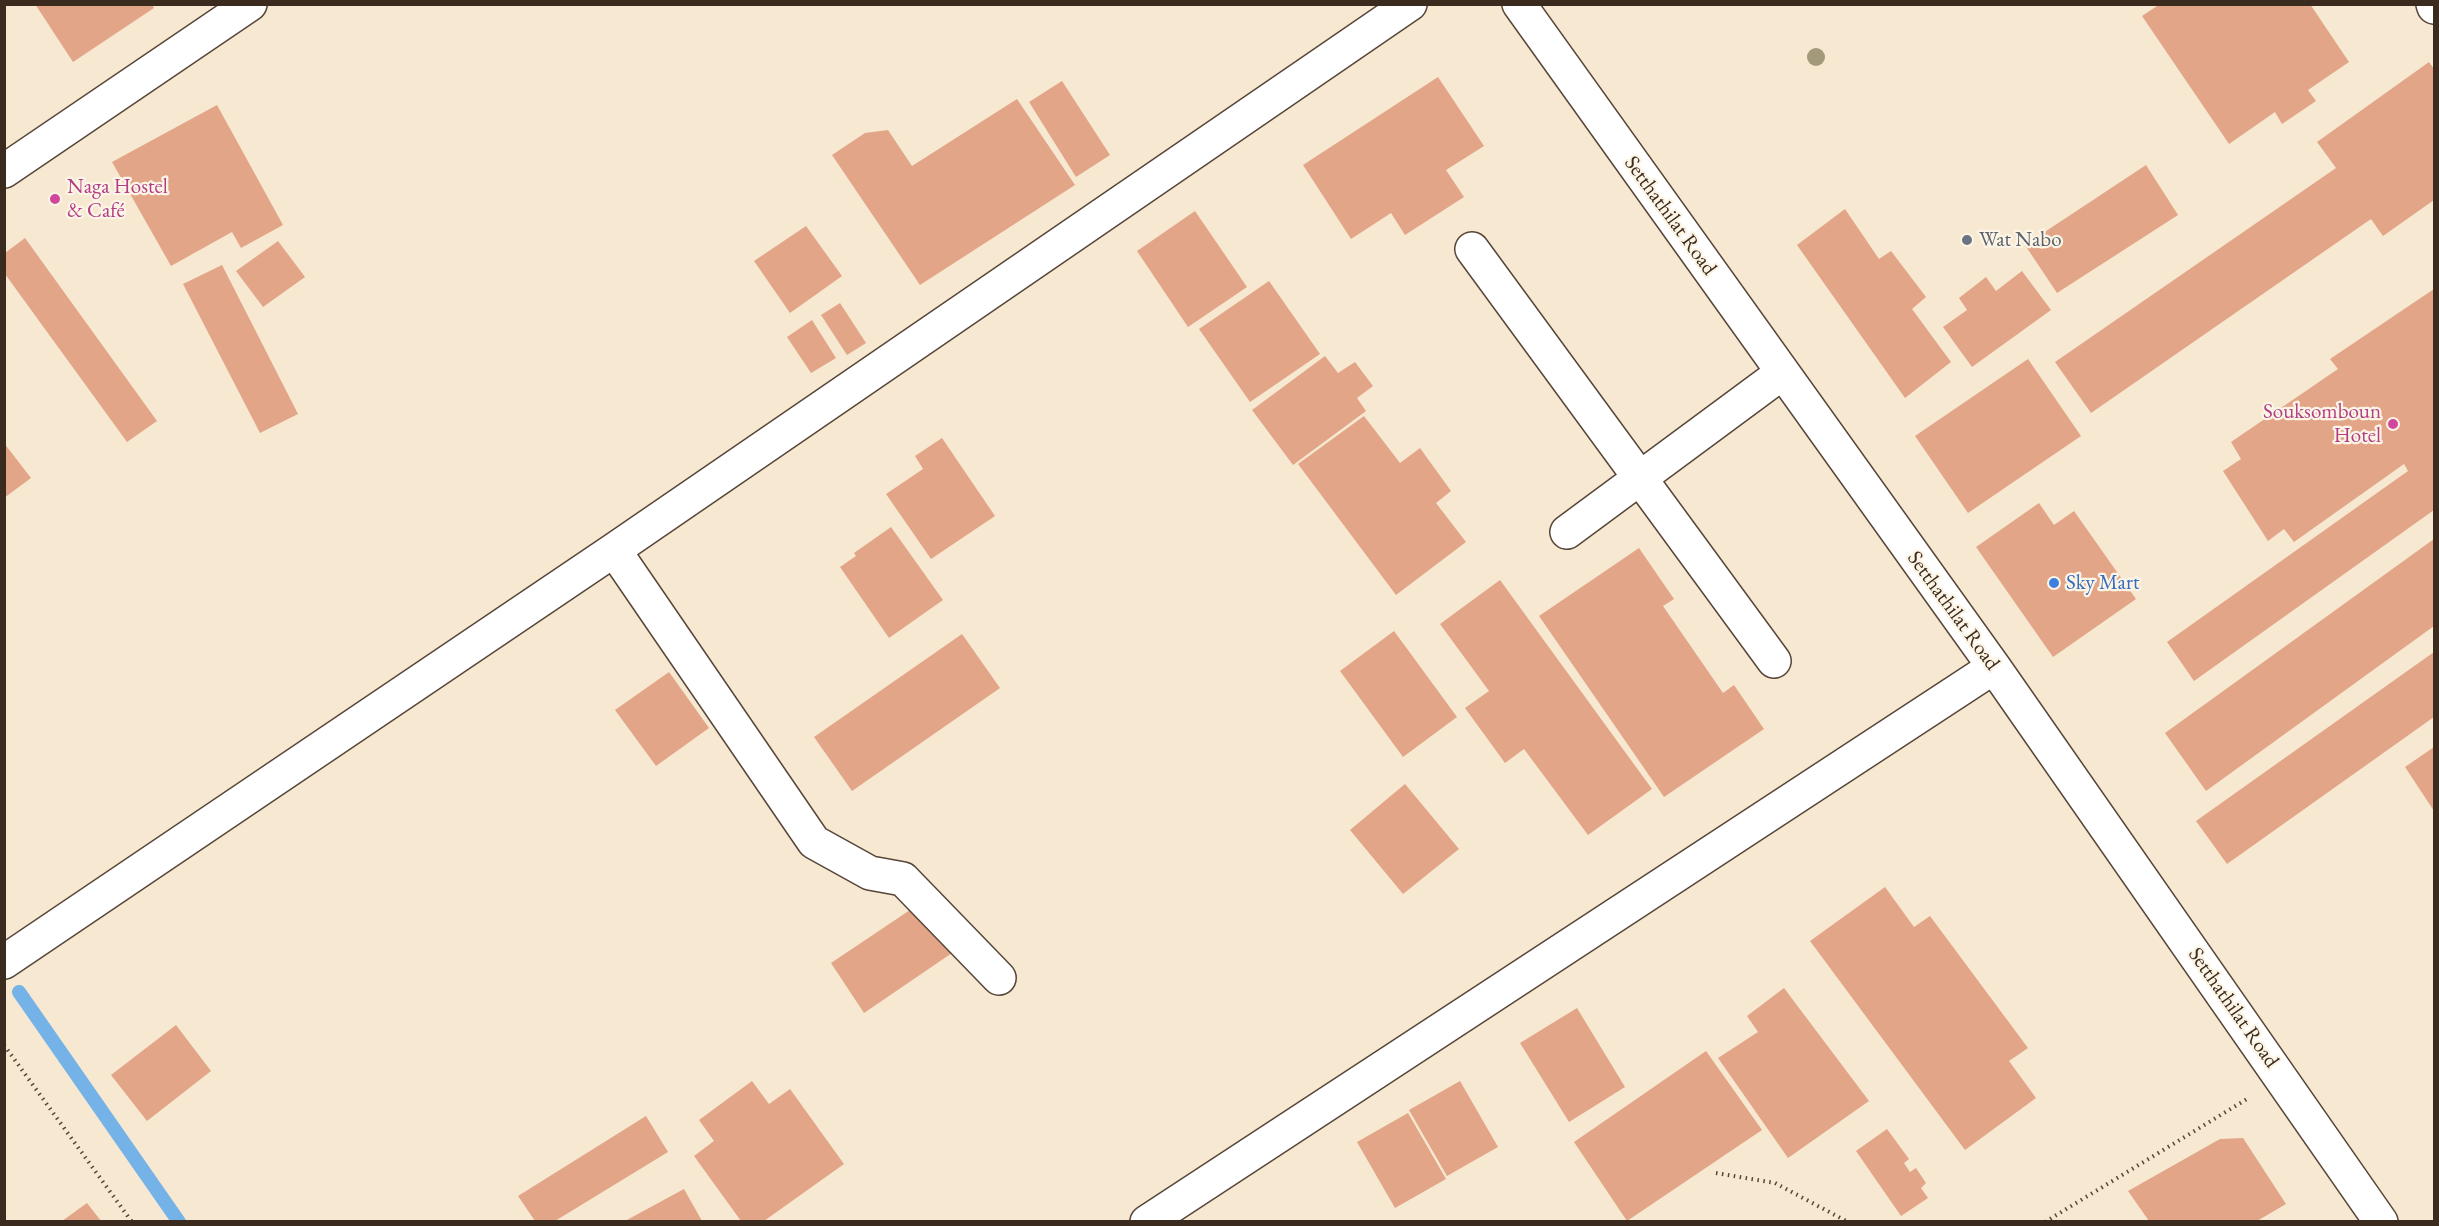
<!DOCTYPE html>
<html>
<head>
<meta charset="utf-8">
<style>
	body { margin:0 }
	#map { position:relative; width:2439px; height:1226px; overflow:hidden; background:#f7e8d1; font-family:"EB Garamond",serif }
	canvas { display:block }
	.frame { position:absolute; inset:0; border:6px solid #3b2a1e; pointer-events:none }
</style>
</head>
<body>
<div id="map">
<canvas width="2439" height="1226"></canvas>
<div class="frame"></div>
</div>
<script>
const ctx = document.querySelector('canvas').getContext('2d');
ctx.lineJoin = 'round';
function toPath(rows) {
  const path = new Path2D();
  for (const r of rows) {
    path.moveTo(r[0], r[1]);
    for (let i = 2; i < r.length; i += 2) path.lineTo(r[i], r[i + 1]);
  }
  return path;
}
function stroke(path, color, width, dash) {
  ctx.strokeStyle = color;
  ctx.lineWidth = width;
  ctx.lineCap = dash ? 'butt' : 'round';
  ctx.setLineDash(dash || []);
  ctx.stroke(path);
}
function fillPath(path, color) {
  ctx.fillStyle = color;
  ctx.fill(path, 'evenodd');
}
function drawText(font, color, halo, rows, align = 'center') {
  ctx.font = font + ' "EB Garamond",serif';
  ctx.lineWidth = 4.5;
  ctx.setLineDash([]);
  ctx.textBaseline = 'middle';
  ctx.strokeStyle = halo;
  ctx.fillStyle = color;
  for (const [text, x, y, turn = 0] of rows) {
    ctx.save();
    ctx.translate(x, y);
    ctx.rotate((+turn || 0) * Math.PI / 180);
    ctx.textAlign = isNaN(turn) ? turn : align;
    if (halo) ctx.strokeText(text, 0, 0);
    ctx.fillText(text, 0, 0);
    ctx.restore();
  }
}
const stream = toPath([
	[19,992,179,1222]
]);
const building = toPath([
	[35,4,152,4,154,8,73,62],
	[2160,4,2310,4,2349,62,2308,90,2316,101,2282,124,2275,112,2229,144,2142,16],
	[2429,62,2434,69,2434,200,2383,236,2371,219,2091,413,2055,362,2336,168,2317,142],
	[1438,77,1484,146,1446,170,1464,197,1405,235,1391,213,1351,239,1303,165],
	[1062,81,1110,155,1076,177,1029,102],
	[1017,99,1075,185,920,285,832,155,865,133,888,130,912,166],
	[217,105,283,225,241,248,232,232,171,266,112,162],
	[2146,165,2178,215,2057,293,2025,245],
	[1845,209,1879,259,1891,251,1926,297,1912,309,1951,362,1905,398,1797,245],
	[1195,211,1247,287,1188,327,1137,251],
	[806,226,842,276,790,313,754,261],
	[25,238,157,421,127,442,5,274,5,253],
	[278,241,305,277,263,307,236,271],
	[222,265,298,414,260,433,183,284],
	[2022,271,2051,310,1972,367,1943,327,1967,310,1959,298,1986,277,1996,291],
	[1269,281,1320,354,1250,402,1199,329],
	[2434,289,2434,510,2194,681,2167,642,2408,471,2404,464,2294,542,2284,529,2268,541,2223,471,2241,459,2231,442,2338,369,2330,359],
	[840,303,866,343,847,355,821,315],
	[812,320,836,358,811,373,787,337],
	[1325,356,1338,373,1355,362,1373,386,1357,398,1366,411,1293,465,1252,410],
	[2028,359,2081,436,1968,513,1915,436],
	[1364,416,1400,463,1420,448,1451,491,1436,503,1466,542,1396,595,1298,464],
	[942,438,995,516,931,559,886,494,923,469,915,456],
	[4,443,31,478,4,498],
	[2039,503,2054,525,2074,511,2136,599,2053,657,1976,547],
	[891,527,943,600,889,638,840,567,856,556,854,553],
	[2434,539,2434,626,2206,791,2165,733],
	[1639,548,1674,599,1663,606,1723,693,1734,685,1764,729,1664,797,1539,616],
	[1500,580,1652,789,1588,835,1524,749,1505,763,1465,708,1489,691,1440,624],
	[1394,631,1457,717,1403,757,1340,671],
	[962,634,1000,688,852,791,814,737],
	[2434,652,2434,717,2227,864,2196,821],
	[669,672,709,728,656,766,615,710],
	[2434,747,2434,811,2405,767],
	[1405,784,1459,849,1403,894,1350,830],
	[1885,887,1914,927,1930,916,2028,1048,2009,1061,2036,1098,1965,1150,1810,941],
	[919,904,952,953,864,1013,831,963],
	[1784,988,1869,1101,1788,1158,1718,1058,1758,1032,1747,1016],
	[1577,1008,1625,1087,1569,1122,1520,1043],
	[176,1025,211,1071,147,1121,111,1075],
	[1706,1051,1762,1130,1627,1221,1574,1142],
	[752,1081,769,1104,790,1089,844,1164,764,1221,741,1221,694,1156,714,1141,699,1120],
	[1460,1081,1498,1147,1447,1176,1409,1110],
	[1408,1113,1446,1179,1395,1208,1357,1142],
	[646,1116,668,1152,555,1221,535,1221,518,1196],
	[1887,1129,1909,1159,1904,1163,1910,1172,1916,1168,1926,1183,1921,1188,1928,1198,1901,1216,1856,1151],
	[2243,1138,2286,1204,2257,1221,2149,1221,2128,1191,2220,1139],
	[684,1189,702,1221,625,1221],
	[87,1203,101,1221,62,1221]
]);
const path = toPath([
	[4,1045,132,1222],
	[1716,1173,1775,1183,1848,1222],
	[2045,1222,2247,1099]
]);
const minor = toPath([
	[1519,4,1994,667,2381,1222],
	[2433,4,2434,7],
	[4,171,250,4],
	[1472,249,1774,661],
	[1567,532,1782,373],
	[614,550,814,842,870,873,903,879,999,978],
	[4,962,614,550,1410,4],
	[1147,1222,1994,667]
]);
const trees = [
	[1816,57]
];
const markers = [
	[55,199,6,"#d1479c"],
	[1967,240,6,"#6b7280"],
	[2393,424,6,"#d1479c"],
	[2054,583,6,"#3f7fe0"]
];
const hotelNames = [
	["Naga Hostel",67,187],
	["& Café",67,211],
	["Souksomboun",2381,412,"right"],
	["Hotel",2381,436,"right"]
];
const streetNames = [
	["Setthathilat Road",1670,216,54],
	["Setthathilat Road",1953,611,54],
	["Setthathilat Road",2233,1008,55]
];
const worshipNames = [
	["Wat Nabo",1979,240]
];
const shopNames = [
	["Sky Mart",2066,583]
];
stroke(stream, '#75b2e8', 14);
fillPath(building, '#e2a587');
stroke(minor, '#574639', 36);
stroke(path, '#574639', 4, [1.5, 4.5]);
stroke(minor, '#fff', 33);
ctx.fillStyle = '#a3997b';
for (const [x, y] of trees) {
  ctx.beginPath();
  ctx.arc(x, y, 9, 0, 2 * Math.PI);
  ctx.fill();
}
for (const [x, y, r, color] of markers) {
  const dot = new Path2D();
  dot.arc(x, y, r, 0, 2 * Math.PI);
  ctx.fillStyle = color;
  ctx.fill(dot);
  stroke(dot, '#fcf5e5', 2);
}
drawText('21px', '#b23c85', '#fcf5e5', hotelNames, 'left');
drawText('21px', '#3b2a1e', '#fcf5e5', streetNames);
drawText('21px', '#5b616d', '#fcf5e5', worshipNames, 'left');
drawText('21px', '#366cbe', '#fcf5e5', shopNames, 'left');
</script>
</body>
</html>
